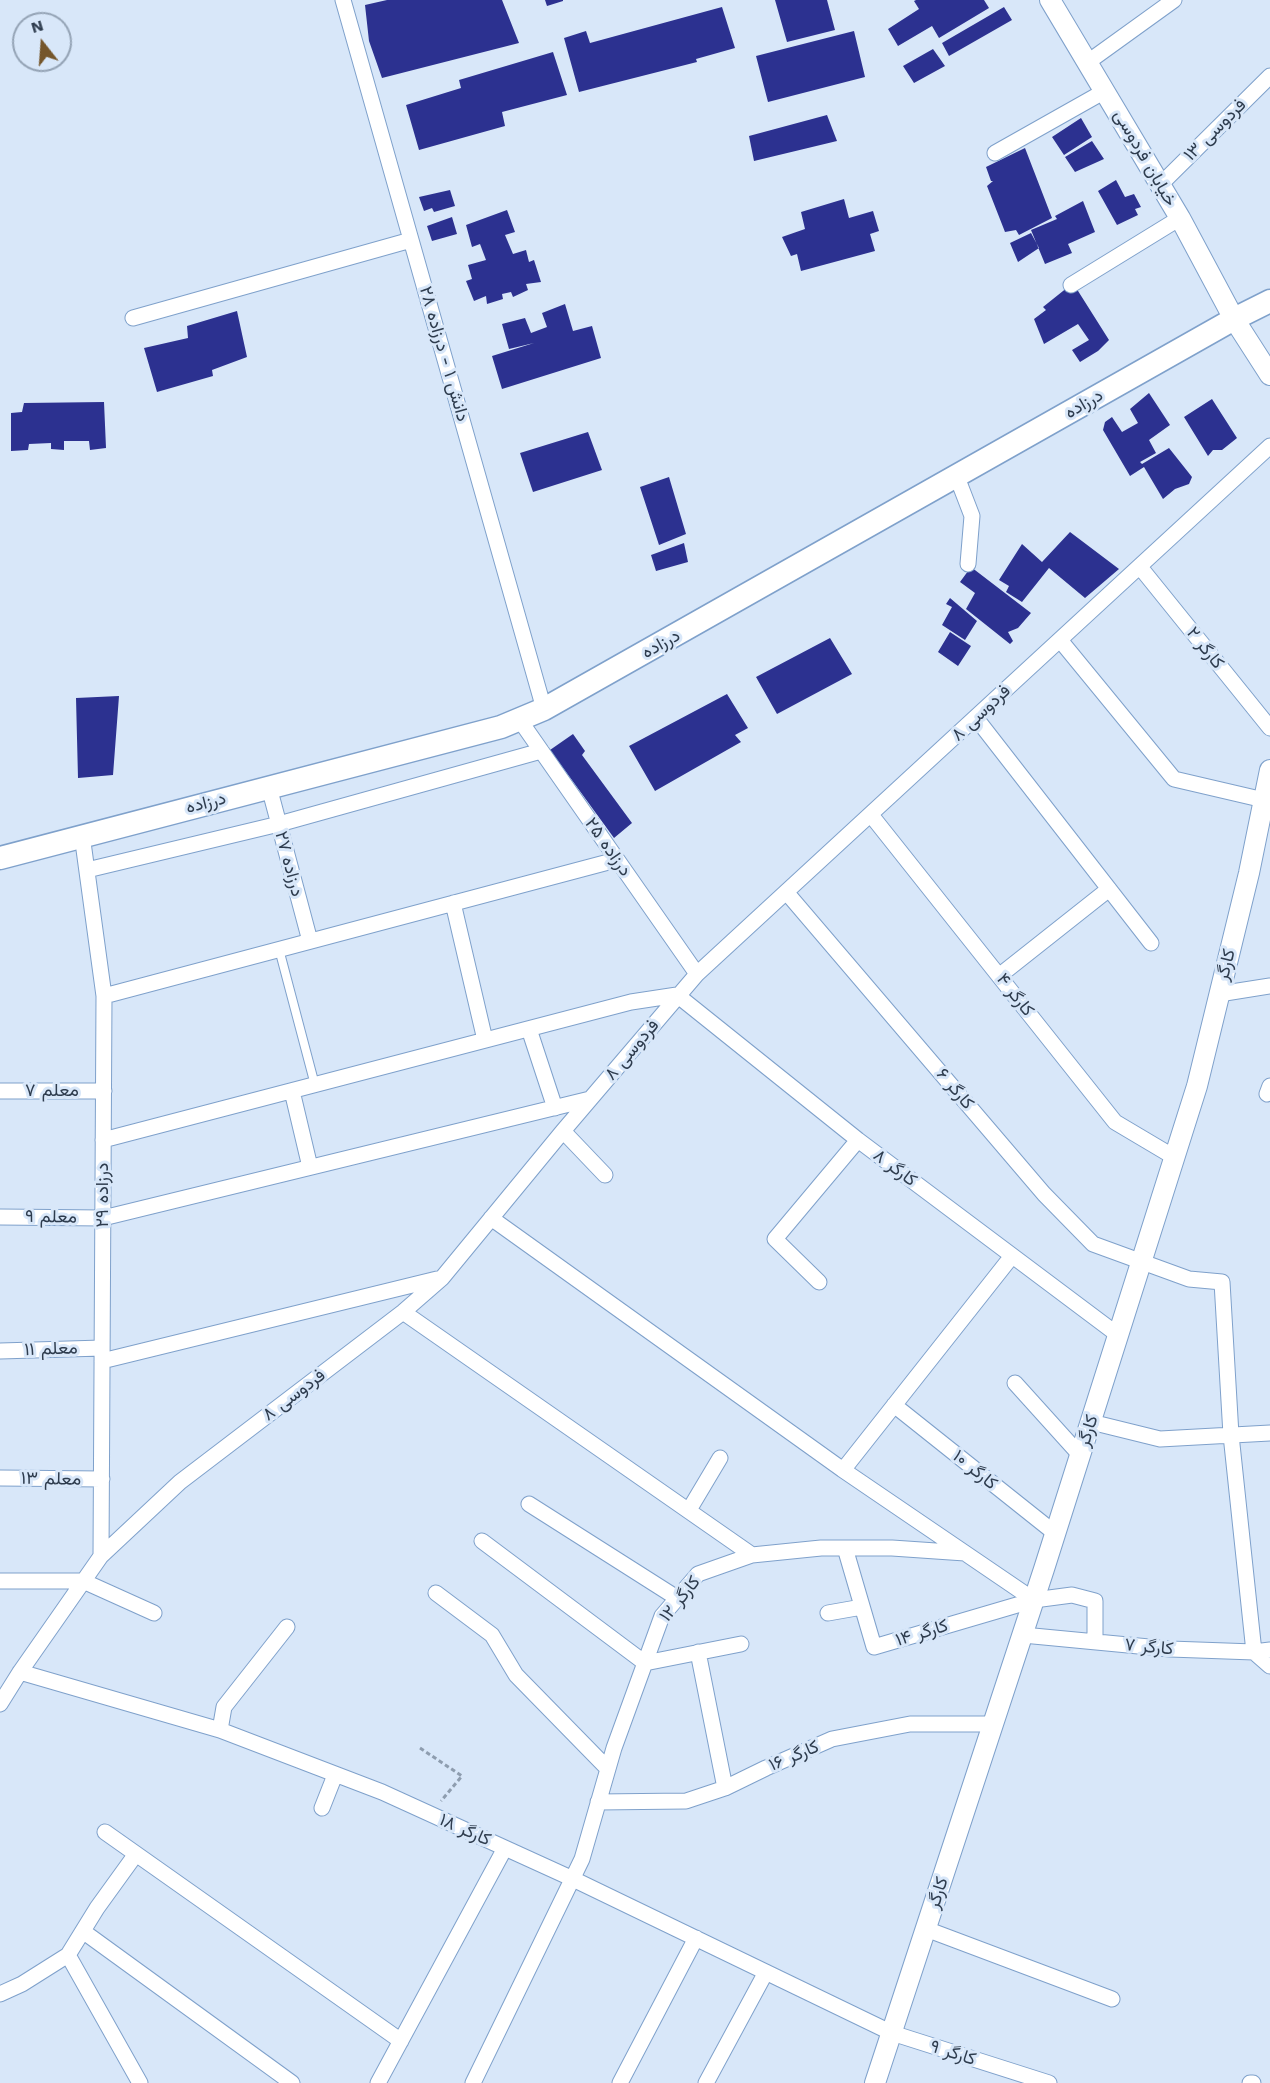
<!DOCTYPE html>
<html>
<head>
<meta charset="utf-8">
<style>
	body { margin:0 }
	#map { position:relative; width:1270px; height:2083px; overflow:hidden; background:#d8e7f9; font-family:"Work Sans",sans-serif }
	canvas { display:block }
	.north { position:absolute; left:12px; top:12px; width:60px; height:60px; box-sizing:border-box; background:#d8e7f9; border:2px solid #94a3b5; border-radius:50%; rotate:343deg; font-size:16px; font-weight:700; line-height:24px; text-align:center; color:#2e3c4e }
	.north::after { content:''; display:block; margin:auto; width:21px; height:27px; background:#75562b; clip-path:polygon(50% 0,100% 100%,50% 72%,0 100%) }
</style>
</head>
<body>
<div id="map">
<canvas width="1270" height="2083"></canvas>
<div class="north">N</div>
</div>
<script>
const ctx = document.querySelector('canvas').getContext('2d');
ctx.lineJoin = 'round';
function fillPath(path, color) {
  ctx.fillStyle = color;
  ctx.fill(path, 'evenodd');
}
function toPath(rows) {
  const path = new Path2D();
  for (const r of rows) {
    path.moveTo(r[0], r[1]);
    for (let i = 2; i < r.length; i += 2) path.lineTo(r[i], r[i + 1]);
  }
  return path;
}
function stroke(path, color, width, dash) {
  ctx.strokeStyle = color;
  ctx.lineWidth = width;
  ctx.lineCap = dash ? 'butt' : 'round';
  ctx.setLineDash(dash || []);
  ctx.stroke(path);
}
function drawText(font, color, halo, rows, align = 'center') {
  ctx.font = font + ' "Work Sans",Vazirmatn,sans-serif';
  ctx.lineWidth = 6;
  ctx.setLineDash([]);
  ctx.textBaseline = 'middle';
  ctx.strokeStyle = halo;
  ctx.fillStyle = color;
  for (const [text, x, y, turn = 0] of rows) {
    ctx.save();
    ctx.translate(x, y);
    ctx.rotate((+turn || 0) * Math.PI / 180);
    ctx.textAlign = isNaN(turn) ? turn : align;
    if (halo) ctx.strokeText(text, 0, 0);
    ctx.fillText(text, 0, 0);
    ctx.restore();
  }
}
const building = toPath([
	[387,0,502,0,519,43,382,78,369,41,365,5],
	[545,0,563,0,563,1,547,6],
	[775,0,827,0,835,30,787,42],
	[916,0,984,0,989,8,939,38,932,26,898,46,888,29,919,9,914,1],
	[722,7,735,48,696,59,697,62,579,92,564,38,586,31,590,43],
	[1004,7,1012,20,949,56,942,43],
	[854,31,865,77,768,102,756,56],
	[933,49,945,66,914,83,903,66],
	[553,52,567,95,502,112,505,126,419,150,406,105,461,88,459,80],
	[827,115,837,141,754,161,749,136],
	[1081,118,1092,137,1064,155,1052,137],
	[1092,141,1104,159,1075,172,1065,157],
	[1025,148,1052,218,1019,235,1016,230,1005,232,987,186,993,181,991,181,986,167],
	[1116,180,1125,197,1134,194,1141,207,1135,209,1138,215,1117,225,1098,191],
	[450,190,455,206,434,212,432,208,424,211,419,197],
	[844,199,849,218,873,211,879,231,870,234,875,251,801,271,797,254,791,256,782,237,805,229,801,212],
	[1083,201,1095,232,1068,244,1072,253,1045,264,1031,230,1057,219,1055,216],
	[507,210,515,232,505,235,513,254,526,250,529,262,534,260,541,282,526,284,528,290,513,297,511,292,502,294,503,299,487,304,486,296,474,301,466,281,472,279,468,265,486,260,480,244,472,247,466,225],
	[452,217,457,234,432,241,427,226],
	[1031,233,1039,248,1018,262,1010,243],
	[1073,283,1109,340,1098,351,1080,362,1072,350,1089,340,1078,324,1044,344,1034,319,1046,310,1043,307],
	[565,304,573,331,592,326,601,358,502,389,492,356,534,343,509,349,502,324,525,318,531,333,547,327,542,313],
	[237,311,247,357,212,370,213,376,157,392,144,348,188,338,187,326],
	[1149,393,1170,425,1149,440,1156,453,1140,462,1142,464,1169,448,1192,477,1189,484,1175,489,1163,499,1144,467,1130,476,1103,430,1105,422,1112,417,1122,432,1138,423,1130,409],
	[1212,399,1237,438,1222,450,1213,450,1208,456,1184,417],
	[104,402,106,448,90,450,89,441,64,441,64,450,51,449,51,443,29,444,28,450,11,451,11,413,22,412,24,403],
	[588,432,602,470,533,492,520,453],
	[669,477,686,534,659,545,640,487],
	[1070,532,1119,569,1085,598,1049,568,1022,602,1006,592,1009,586,999,580,1022,544,1042,562],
	[684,543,688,562,656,571,651,555],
	[971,567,1031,613,1018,628,1008,632,1013,641,1010,644,966,609,975,593,960,582],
	[950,598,977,621,965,640,942,625,952,607,946,604],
	[950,632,971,646,958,666,938,652],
	[830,638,852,674,777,714,756,677],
	[727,694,748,728,735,735,741,742,655,791,629,746],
	[119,696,113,775,78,778,76,698],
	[573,734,585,751,582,755,632,823,614,838,550,750]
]);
const path = toPath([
	[420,1748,462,1776,441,1801]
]);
const service = toPath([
	[279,949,315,1085]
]);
const minor = toPath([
	[343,0,544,709],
	[1088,62,1174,0],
	[995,153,1105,91],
	[1160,185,1270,76],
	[1071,285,1180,218],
	[133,318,411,240],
	[957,477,972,516,968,564],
	[1140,567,1270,728],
	[1060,640,1174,779,1264,800],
	[976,718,1151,943],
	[519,719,697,974],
	[269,787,310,941],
	[871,815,1115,1122,1174,1157],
	[82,835,104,996,101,1556],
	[87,870,279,824,541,751],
	[787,893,1044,1194,1093,1244,1189,1279,1222,1282,1231,1435,1254,1652,1270,1650],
	[453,903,485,1040],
	[999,976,1109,889],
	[1219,994,1270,986],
	[104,996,616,860],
	[529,1029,555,1108],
	[0,1091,104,1091],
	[292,1091,310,1167],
	[1267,1094,1270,1086],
	[563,1131,605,1175],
	[103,1140,631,1002,677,995,858,1140,1118,1335],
	[0,1217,103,1218,590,1099],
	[491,1218,843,1470,1034,1600],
	[819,1282,775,1239,858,1140],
	[403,1312,752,1555],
	[0,1351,102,1348],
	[102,1361,437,1279],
	[1015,1383,1080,1455],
	[894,1405,1056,1534],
	[1091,1422,1160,1439,1270,1433],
	[843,1470,1012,1256],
	[0,1478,102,1479],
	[529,1504,677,1598],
	[689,1510,720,1458],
	[482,1541,645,1663,741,1644],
	[845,1548,874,1647,1034,1600,1072,1595,1095,1601,1095,1642],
	[0,1581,83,1581,154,1613],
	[436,1593,492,1635,516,1675,608,1769],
	[828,1613,862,1607],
	[1023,1635,1170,1649,1254,1652,1270,1666],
	[698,1652,725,1788],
	[20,1672,220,1730,382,1792,573,1879,892,2033,1049,2083],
	[0,1704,20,1672,101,1556,180,1482,403,1312,442,1278,563,1131,697,974,1270,446],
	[220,1730,224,1707,287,1627],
	[598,1802,686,1801,725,1788,766,1768,832,1739,910,1724,994,1724],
	[322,1808,335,1775],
	[105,1832,401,2041],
	[926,1929,1112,1999],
	[84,1932,292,2083],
	[68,1955,140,2083],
	[0,1994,22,1984,68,1955,97,1908,136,1854],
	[378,2083,505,1848],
	[473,2083,582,1859,614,1748,662,1616,698,1574,752,1555,821,1548,892,1548,965,1553],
	[620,2083,696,1938],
	[706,2083,766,1972],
	[1250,2083,1253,2083]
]);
const tertiary = toPath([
	[1050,0,1180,218,1234,319,1270,375],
	[875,2083,1044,1569,1197,1086,1249,873,1270,770]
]);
const secondary = toPath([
	[0,858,501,727,544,709,1234,319,1270,301]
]);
const streetNames = [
	["فردوسی ۱۳",1215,130,-45],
	["خیابان فردوسی",1145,158,60],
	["دانش ۱ - درزاده ۲۸",444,354,74],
	["درزاده",1084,404,-30],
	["درزاده",661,644,-29],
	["کارگر ۲",1205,648,51],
	["فردوسی ۸",981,713,-43],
	["درزاده",206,803,-14],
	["درزاده ۲۵",608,847,55],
	["درزاده ۲۷",289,864,75],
	["کارگر",1226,965,-76],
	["کارگر ۴",1015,995,52],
	["فردوسی ۸",632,1050,-50],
	["کارگر ۶",955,1089,50],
	["معلم ۷",52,1091],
	["کارگر ۸",895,1168,37],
	["درزاده ۲۹",103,1195,-90],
	["معلم ۹",51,1217,1],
	["معلم ۱۱",51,1349,-2],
	["فردوسی ۸",294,1395,-37],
	["کارگر",1088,1431,-73],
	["کارگر ۱۰",975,1470,39],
	["معلم ۱۳",51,1479,1],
	["کارگر ۱۲",680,1599,-51],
	["کارگر ۱۴",922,1633,-17],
	["کارگر ۷",1149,1647,5],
	["کارگر ۱۶",794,1756,-23],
	["کارگر ۱۸",465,1830,24],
	["کارگر",938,1893,-72],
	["کارگر ۹",953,2053,18]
];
fillPath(building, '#2c3190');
stroke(service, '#7fa1cb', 10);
stroke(minor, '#7fa1cb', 17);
stroke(tertiary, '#7fa1cb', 22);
stroke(secondary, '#7fa1cb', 25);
stroke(path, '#8e9daf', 3, [4.5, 3]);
stroke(service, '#fff', 8);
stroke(minor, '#fff', 15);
stroke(tertiary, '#fff', 20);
stroke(secondary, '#fff', 22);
drawText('18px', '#2e3c4e', '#d8e7f9', streetNames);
</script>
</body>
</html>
